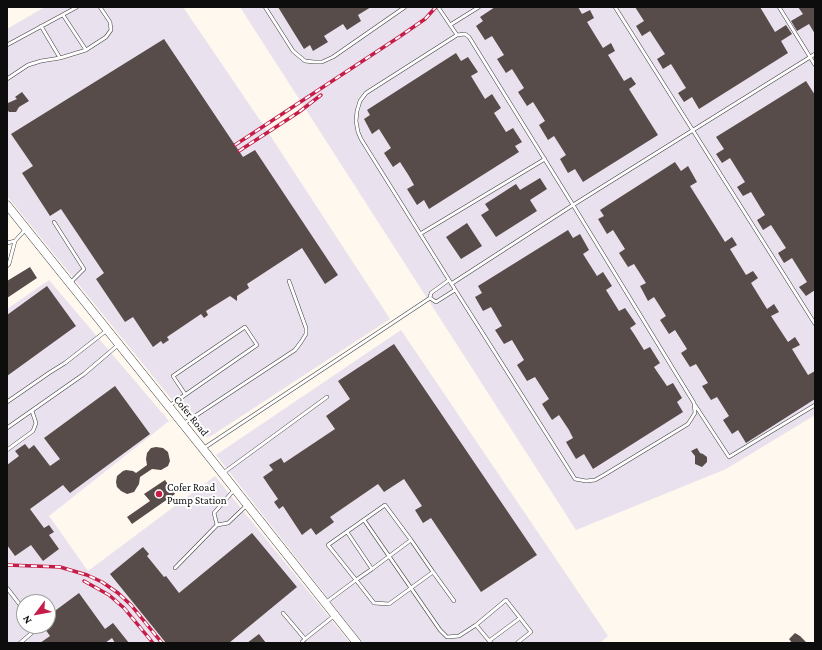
<!DOCTYPE html>
<html>
<head>
<meta charset="utf-8">
<style>
	body { margin:0 }
	#map { position:relative; width:822px; height:650px; overflow:hidden; background:#fff8ee; font-family:"Crimson Pro",serif }
	canvas { display:block }
	.frame { position:absolute; inset:0; border:8px solid #0d0d0d; pointer-events:none }
	.north { position:absolute; left:16px; top:594px; width:40px; height:40px; box-sizing:border-box; background:#fff; border:1px solid #9e9e9e; border-radius:50%; rotate:238deg; font-size:11px; font-weight:700; line-height:16px; text-align:center; color:#0d0d0d }
	.north::after { content:''; display:block; margin:auto; width:14px; height:18px; background:#c61d48; clip-path:polygon(50% 0,100% 100%,50% 72%,0 100%) }
</style>
</head>
<body>
<div id="map">
<canvas width="822" height="650"></canvas>
<div class="frame"></div>
<div class="north">N</div>
</div>
<script>
const ctx = document.querySelector('canvas').getContext('2d');
ctx.lineJoin = 'round';
function fillPath(path, color) {
  ctx.fillStyle = color;
  ctx.fill(path, 'evenodd');
}
function toPath(rows) {
  const path = new Path2D();
  for (const r of rows) {
    path.moveTo(r[0], r[1]);
    for (let i = 2; i < r.length; i += 2) path.lineTo(r[i], r[i + 1]);
  }
  return path;
}
function stroke(path, color, width, dash) {
  ctx.strokeStyle = color;
  ctx.lineWidth = width;
  ctx.lineCap = dash ? 'butt' : 'round';
  ctx.setLineDash(dash || []);
  ctx.stroke(path);
}
function drawText(font, color, halo, rows, align = 'center') {
  ctx.font = font + ' "Crimson Pro",serif';
  ctx.lineWidth = 4;
  ctx.setLineDash([]);
  ctx.textBaseline = 'middle';
  ctx.strokeStyle = halo;
  ctx.fillStyle = color;
  for (const [text, x, y, turn = 0] of rows) {
    ctx.save();
    ctx.translate(x, y);
    ctx.rotate((+turn || 0) * Math.PI / 180);
    ctx.textAlign = isNaN(turn) ? turn : align;
    if (halo) ctx.strokeText(text, 0, 0);
    ctx.fillText(text, 0, 0);
    ctx.restore();
  }
}
const industrial = toPath([
	[45,7,183,7,266,129,390,319,211,436,203,438,7,196,7,29],
	[240,7,815,7,815,415,726,469,576,530],
	[49,280,169,421,49,516,88,571,215,476,350,643,7,643,7,309],
	[24,602,48,602,48,626,24,626],
	[401,330,608,636,600,643,363,643,216,455]
]);
const building = toPath([
	[278,7,371,7,358,15,361,21,347,30,343,24,324,36,328,42,313,51,310,45,304,49],
	[495,7,578,7,582,14,590,10,594,18,587,22,603,48,611,43,615,51,608,55,624,81,631,77,636,84,629,89,658,135,583,182,575,169,568,173,560,159,566,155,554,136,548,140,539,125,545,121,533,102,527,106,518,92,524,88,512,69,506,73,497,59,504,55,492,36,485,40,476,26,483,21,480,17],
	[635,7,760,7,775,32,786,25,792,34,781,41,788,53,699,109,692,97,684,102,678,93,686,88,671,64,663,69,657,59,665,54,650,31,642,36,636,26,644,21],
	[798,7,815,7,815,34,809,24,797,31,791,21,803,14],
	[164,39,243,157,255,150,338,275,325,284,302,248,247,284,249,288,237,296,237,301,230,296,206,311,208,315,204,318,201,314,167,337,169,340,163,344,161,341,153,347,133,317,125,322,96,279,104,273,61,209,50,216,22,173,33,166,11,134],
	[456,53,461,61,468,57,478,72,471,76,485,99,492,94,501,108,494,113,506,132,513,128,522,142,515,146,519,152,429,209,424,200,417,205,407,189,414,185,409,176,400,162,393,167,384,153,391,148,379,129,372,134,364,119,370,115,367,110],
	[806,81,815,95,815,290,806,296,799,287,807,282,792,258,784,263,778,253,786,248,771,225,763,230,757,220,765,215,751,192,743,196,737,187,745,182,730,158,722,163,716,154,724,149,716,137],
	[22,92,29,101,19,107,16,112,9,112,7,109,8,103,17,99,15,97],
	[675,162,681,171,688,166,697,182,690,186,725,242,732,237,737,245,730,249,746,275,753,271,758,278,751,283,767,309,774,304,779,312,771,316,788,342,795,337,800,345,792,349,808,375,815,371,815,399,746,443,738,430,732,434,723,420,729,416,717,397,711,400,702,386,708,383,696,364,690,367,681,353,687,349,675,330,669,334,660,320,666,316,654,297,648,301,640,286,646,283,634,264,628,267,619,253,625,249,613,230,607,234,598,219,604,216,600,210],
	[540,178,547,189,530,200,537,211,496,237,481,215,489,210,485,204,516,184,520,190],
	[467,223,482,246,461,259,446,237],
	[568,230,573,238,580,234,589,250,583,254,597,276,603,272,612,286,606,290,619,311,625,308,636,324,630,328,634,334,644,350,650,347,660,363,654,367,658,373,667,386,673,383,682,398,677,402,683,412,593,469,584,454,576,459,566,442,573,438,569,430,559,415,552,420,542,404,549,399,535,377,527,381,517,365,524,360,512,340,504,344,495,330,502,326,491,307,483,311,475,297,482,293,478,286],
	[30,267,37,278,7,298,7,281],
	[47,286,76,326,7,376,7,315],
	[394,344,537,555,481,592,431,518,423,523,415,510,422,506,404,479,384,492,378,484,330,517,334,522,316,535,311,528,302,535,283,506,279,509,274,502,278,499,263,477,273,470,269,465,281,458,284,463,335,429,326,416,350,399,338,381],
	[115,386,150,434,70,493,63,485,30,509,44,528,49,525,54,532,49,535,59,549,43,561,31,545,15,556,7,545,7,465,19,456,15,451,25,444,29,449,34,445,50,466,60,459,44,438],
	[156,447,163,448,168,452,170,461,168,466,161,470,152,469,140,477,139,484,134,492,127,494,121,491,117,487,116,482,117,476,123,471,126,470,133,471,136,473,147,465,146,459,147,453,151,448],
	[697,448,700,453,703,454,707,457,707,462,702,467,695,464,695,456,691,451],
	[165,480,175,494,132,524,127,517,150,501,144,494],
	[252,533,297,587,229,643,166,643,110,574,143,547,149,554,147,556,164,577,166,576,179,593],
	[79,593,105,629,113,623,129,643,115,643,112,638,105,643,40,643,50,636,43,626,48,626,48,616],
	[795,633,800,636,807,643,792,643,789,639],
	[259,634,266,643,247,643]
]);
const service = toPath([
	[265,7,293,51,305,61,314,62,322,62,333,57,405,7],
	[438,7,457,35,366,93,360,101,357,111,356,121,358,132,361,139,449,280,575,479,586,481,595,480,604,475,688,424,695,413,694,403,573,205,815,54],
	[615,7,815,324],
	[779,7,815,65],
	[63,15,86,50,106,37,111,30,110,22,100,7],
	[450,25,479,7],
	[7,45,77,7],
	[60,58,86,50],
	[7,79,28,65,41,61,60,58,41,26],
	[54,222,84,269,70,283],
	[420,234,545,159],
	[7,243,15,241],
	[7,266,9,264,15,241,25,230],
	[451,284,573,205,469,37,465,34,457,35],
	[430,298,436,302,455,290],
	[7,402,49,373,65,363,106,331],
	[695,405,729,457,815,405],
	[169,406,257,345,245,327,173,376,185,394],
	[183,424,295,350,301,342,306,334,306,328,289,281],
	[7,428,84,374,118,345],
	[204,448,430,298,431,293,449,280],
	[7,450,33,431,36,423,32,411],
	[223,473,327,397],
	[364,520,440,630,447,637,459,636,476,625,506,600,531,632,517,643],
	[217,525,228,523,246,506],
	[347,532,372,569],
	[175,568,217,525,214,513,234,490],
	[433,572,454,601],
	[7,588,24,610],
	[325,603,356,580,372,569,411,540,385,505,328,545,356,580,374,603,389,604,433,572,411,540],
	[283,613,305,639],
	[476,625,491,643],
	[489,641,520,618],
	[20,643,34,631,33,626],
	[303,643,302,642,305,639,335,615]
]);
const tertiary = toPath([
	[7,205,203,449,357,643]
]);
const rail = toPath([
	[235,145,399,37,425,19,436,7],
	[239,151,299,112,321,95],
	[7,565,60,567,87,575,102,582,118,593,131,605,162,643],
	[84,581,109,595,124,608,153,643]
]);
const markers = [
	[159,494,4,"#c61d48"]
];
const streetNames = [
	["Cofer Road",191,416,51]
];
const poiNames = [
	["Cofer Road",167,488],
	["Pump Station",167,501]
];
fillPath(industrial, '#e9e1ed');
fillPath(building, '#574c49');
stroke(service, '#404040', 4);
stroke(tertiary, '#404040', 9);
stroke(service, '#fff', 3);
stroke(tertiary, '#fff', 8);
stroke(rail, '#c61d48', 3.5);
stroke(rail, '#fff', 2, [6]);
for (const [x, y, r, color] of markers) {
  const dot = new Path2D();
  dot.arc(x, y, r, 0, 2 * Math.PI);
  ctx.fillStyle = color;
  ctx.fill(dot);
  stroke(dot, '#fff', 1.5);
}
drawText('11px', '#0d0d0d', '#fff', streetNames);
drawText('11px', '#0d0d0d', '#fff', poiNames, 'left');
</script>
</body>
</html>
